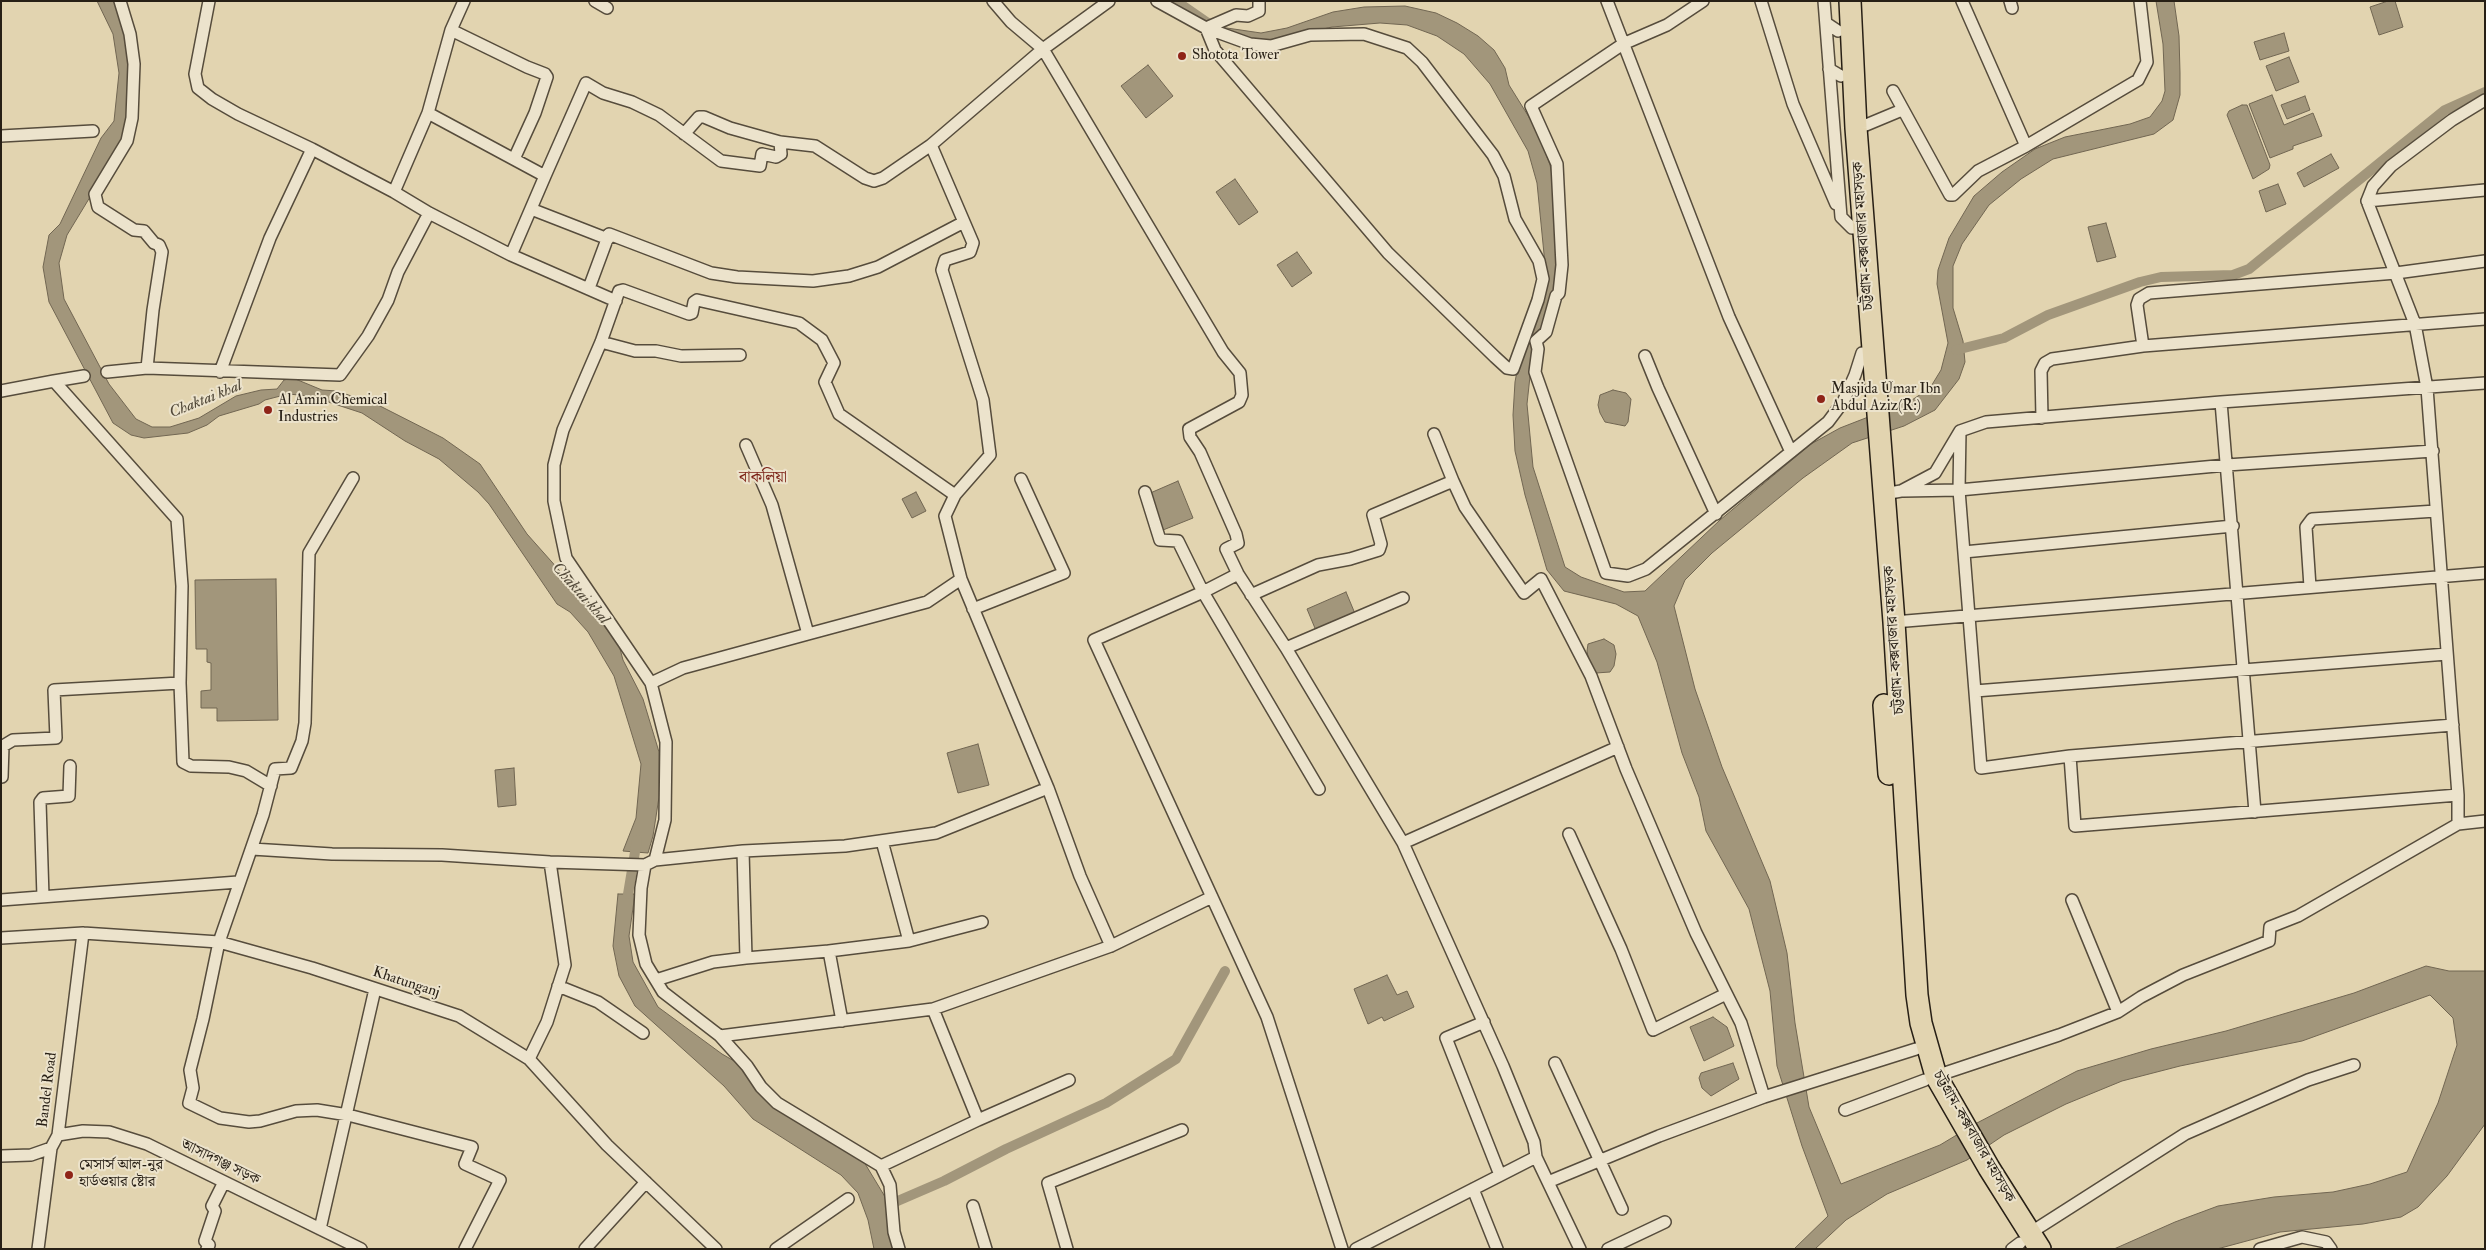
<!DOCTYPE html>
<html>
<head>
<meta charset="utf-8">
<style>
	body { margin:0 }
	#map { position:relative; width:2486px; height:1250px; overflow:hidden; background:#e2d4b0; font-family:"IM FELL Double Pica",serif }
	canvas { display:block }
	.frame { position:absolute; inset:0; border:2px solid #271f15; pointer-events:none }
</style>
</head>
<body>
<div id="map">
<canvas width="2486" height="1250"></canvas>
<div class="frame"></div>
</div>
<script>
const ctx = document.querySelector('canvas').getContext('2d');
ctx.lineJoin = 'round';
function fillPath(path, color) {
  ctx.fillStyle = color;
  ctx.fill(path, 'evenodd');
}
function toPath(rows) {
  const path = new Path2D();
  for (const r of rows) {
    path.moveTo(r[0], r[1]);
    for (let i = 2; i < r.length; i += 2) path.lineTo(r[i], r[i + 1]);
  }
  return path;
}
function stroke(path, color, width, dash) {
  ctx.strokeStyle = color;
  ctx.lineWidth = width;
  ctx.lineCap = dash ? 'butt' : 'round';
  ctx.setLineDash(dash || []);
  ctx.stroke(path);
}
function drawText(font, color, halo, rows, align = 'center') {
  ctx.font = font + ' "IM FELL Double Pica","Noto Serif Bengali",serif';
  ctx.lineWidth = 4;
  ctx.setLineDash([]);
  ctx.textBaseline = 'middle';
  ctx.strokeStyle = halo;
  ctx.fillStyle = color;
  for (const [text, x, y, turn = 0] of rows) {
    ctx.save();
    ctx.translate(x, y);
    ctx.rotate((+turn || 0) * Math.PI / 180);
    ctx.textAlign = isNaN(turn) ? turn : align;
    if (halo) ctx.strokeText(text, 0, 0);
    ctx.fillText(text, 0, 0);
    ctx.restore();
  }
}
const water = toPath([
	[97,1,118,1,126,26,132,85,130,124,104,174,67,235,59,263,64,299,109,384,136,419,152,427,170,427,199,418,236,396,261,390,277,389,284,380,293,378,322,390,337,391,380,406,443,438,480,464,527,534,567,579,619,645,623,660,643,699,659,752,659,797,653,836,648,853,623,851,636,818,641,764,614,676,588,632,570,612,557,604,489,504,478,492,439,459,405,441,362,413,310,396,288,394,265,400,259,404,219,416,207,425,188,433,144,438,131,435,113,423,49,302,43,267,49,235,60,224,101,138,114,121,119,73,113,34,97,1],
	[2156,1,2174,1,2179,36,2180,73,2180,95,2173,120,2154,134,2053,159,2021,179,1989,205,1962,244,1953,266,1953,308,1963,341,1965,362,1959,379,1935,410,1904,426,1852,443,1803,478,1712,553,1685,580,1674,606,1695,689,1722,767,1770,881,1787,953,1795,1023,1809,1107,1841,1184,1940,1145,1975,1124,2077,1071,2151,1049,2226,1031,2354,993,2426,966,2449,971,2485,971,2485,1124,2447,1176,2418,1207,2401,1217,2363,1224,2280,1232,2217,1249,2114,1249,2175,1222,2218,1206,2274,1197,2333,1192,2370,1184,2407,1172,2438,1103,2457,1045,2453,1018,2430,995,2302,1041,2180,1066,2122,1081,2066,1104,2004,1135,1967,1160,1887,1194,1846,1220,1815,1249,1794,1249,1828,1216,1802,1146,1777,1066,1770,991,1749,909,1706,831,1699,797,1682,753,1657,662,1638,616,1616,604,1564,591,1547,570,1525,495,1515,451,1513,415,1515,382,1520,355,1545,264,1537,183,1528,151,1490,84,1464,54,1437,36,1407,25,1380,23,1332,27,1270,41,1256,41,1220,27,1261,33,1287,28,1333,12,1364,7,1405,6,1436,13,1457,23,1478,36,1494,50,1505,68,1509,85,1537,130,1550,165,1553,181,1559,281,1531,367,1527,404,1533,467,1565,567,1581,577,1624,592,1645,591,1720,520,1811,444,1840,428,1912,400,1930,388,1941,370,1948,343,1937,284,1938,270,1949,238,1974,196,2002,172,2035,149,2065,137,2130,124,2150,117,2162,101,2165,91,2163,44,2156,1],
	[2388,1,2395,1,2403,27,2379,35,2370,7,2388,1],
	[2284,33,2289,51,2260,60,2254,42,2284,33],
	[2289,57,2299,82,2276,91,2266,66,2289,57],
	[1148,65,1173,96,1146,118,1121,86,1148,65],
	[2272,95,2284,125,2313,113,2322,136,2293,146,2293,149,2270,158,2249,104,2272,95],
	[2305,96,2310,110,2287,119,2281,105,2305,96],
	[2242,105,2247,105,2270,165,2269,169,2253,179,2227,115,2229,111,2242,105],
	[2331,154,2339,168,2304,187,2297,173,2331,154],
	[1235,179,1258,212,1239,225,1216,192,1235,179],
	[2278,184,2286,204,2266,212,2259,191,2278,184],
	[2106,223,2116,257,2097,262,2088,227,2106,223],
	[1297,252,1312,273,1292,287,1277,265,1297,252],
	[1613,390,1626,393,1631,399,1628,422,1625,426,1605,422,1600,413,1598,405,1600,395,1613,390],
	[1178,481,1193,518,1163,530,1148,494,1178,481],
	[916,492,926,511,912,518,902,499,916,492],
	[276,579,278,720,217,721,217,708,201,708,201,691,211,690,211,663,207,662,207,649,196,649,195,580,276,579],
	[1346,592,1356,616,1317,633,1307,609,1346,592],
	[1604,639,1614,645,1616,654,1614,666,1610,672,1596,673,1589,662,1587,651,1588,644,1604,639],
	[978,744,989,785,958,793,947,753,978,744],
	[514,768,516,805,498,807,495,770,514,768],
	[618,894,635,894,629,936,633,962,658,1007,722,1054,741,1065,763,1096,861,1157,890,1205,887,1218,893,1249,874,1249,868,1220,858,1193,841,1175,753,1119,724,1086,635,1006,619,976,613,946,618,894],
	[1387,975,1397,995,1407,991,1414,1007,1384,1021,1382,1017,1368,1024,1354,989,1387,975],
	[1713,1017,1727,1027,1734,1046,1704,1061,1690,1027,1713,1017],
	[1733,1063,1739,1079,1711,1096,1702,1088,1699,1078,1701,1073,1733,1063]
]);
const canal = toPath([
	[1176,1,1208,23],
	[1956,350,2004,338,2048,315,2140,282,2161,277,2233,275,2249,269,2445,110,2485,92],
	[628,894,637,840],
	[886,1206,944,1181,1006,1149,1106,1103,1176,1059,1225,971]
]);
const street = toPath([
	[120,1,130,34,134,64,132,118,127,141,95,194,98,207,134,230,144,231,154,243,159,245,162,252,153,310,147,368],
	[209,1,195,74,198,88,212,99,238,114,312,149,394,192,429,213,511,255,616,301],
	[464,1,451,30,428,113,545,176,511,255],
	[595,1,607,8],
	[993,1,1011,22,1043,49,1223,352,1240,373,1242,395,1239,402,1189,429,1190,437,1200,452,1236,534,1238,543,1226,549,1238,574,1286,648,1403,843,1503,1066,1534,1142,1536,1157,1580,1249],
	[1157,1,1206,28,1250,44,1271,46,1310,35,1364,34,1407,48,1422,62,1493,155,1504,176,1515,219,1539,261,1543,279,1538,300,1513,369,1507,368,1495,357,1388,253,1215,50,1206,28,1236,15,1248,16,1259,11,1259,1],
	[1607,1,1729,317,1791,452],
	[1703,1,1667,25,1623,44,1531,106,1557,164,1562,265,1559,293,1556,296,1546,332,1536,341,1538,349,1535,372,1606,573,1628,576,1646,569,1828,422,1843,402,1855,375,1862,353],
	[1761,1,1793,104,1836,204],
	[1824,1,1841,217,1852,228,1864,227,1867,224],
	[1962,1,2026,146],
	[2010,1,2012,8],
	[1826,23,1838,31],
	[451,30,527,67,545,74,547,77,535,113,514,159],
	[1829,69,1841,76],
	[1893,91,1950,195,1953,195,1978,171,2026,146,2138,80,2147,62,2140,1],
	[1866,125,1902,110],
	[684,134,699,117,704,117,730,128,780,142,815,146,865,178,874,181,883,178,931,145],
	[1,136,93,131],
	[545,176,586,83,603,93,632,102,659,115,721,161,760,166,762,154,776,157,781,154,780,142],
	[394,192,428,113],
	[2367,201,2485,190],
	[531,209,608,239],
	[589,288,609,234,711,273,737,277,813,281,849,276,878,267,964,222],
	[601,342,635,351,656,351,681,356,740,355],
	[2143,346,2137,305,2139,299,2149,293,2396,273,2485,261],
	[1645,356,1658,388,1716,514],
	[107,372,147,368,340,375,368,336,388,300,398,272,429,213],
	[220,372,270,238,312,149],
	[54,381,84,376],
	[1,391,54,381,177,519,182,586,180,683,183,762,191,766,229,767,246,771,271,786],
	[2221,402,2255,812],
	[2042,418,2041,371,2045,363,2052,359,2143,346,2485,319],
	[1960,431,1959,490,1981,768,2070,756,2453,725],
	[1434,434,1453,481],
	[746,445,772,505,808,634,927,602,961,579,945,516,955,495,839,414,825,382,834,363,822,340,799,323,697,300,694,302,692,313,689,314,623,290,619,291,601,342,563,430,554,465,554,501,566,558,651,683,683,668,808,634],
	[353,478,309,553,305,723,302,741,291,768,275,769,263,815,219,942,203,1019,190,1070,193,1088,189,1103,220,1118,249,1122,260,1121,296,1111,317,1110,348,1115,472,1147,465,1164,500,1180,465,1249],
	[1903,491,1959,490,2227,465,2433,451],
	[1145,492,1160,540,1178,541,1203,592,1319,789],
	[1884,494,1901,491,1935,473,1960,431,1986,422,2221,402,2485,383],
	[955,495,990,455,983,400,942,270,945,260,970,252,973,243,931,145,1043,49,1109,1],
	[1964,552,2233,526],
	[1238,574,1203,592,1094,640,1267,1017,1342,1249],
	[961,579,1048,788,1080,876,1111,946],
	[2310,587,2306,527,2312,519,2436,511],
	[1251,595,1318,565,1350,559,1379,550,1381,544,1373,515,1453,481,1465,507,1524,593,1541,579,1591,676,1626,769,1696,933,1741,1023,1764,1097],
	[973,609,1064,573,1021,479],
	[1894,622,2485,573],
	[1286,648,1403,598],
	[651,683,666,742,665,820,655,860],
	[1975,691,2447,654],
	[2070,756,2075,826,2458,795],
	[2,777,3,746,13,740,56,738,54,690,180,683],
	[2458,824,2458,795,2427,388,2415,324,2367,201,2373,186,2391,166,2452,120,2485,100],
	[1569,834,1621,949,1653,1030,1726,994],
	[882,841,909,941],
	[1403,843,1618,747],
	[252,849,332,854,442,855,550,862,645,865,655,860,743,851,845,846,936,833,1048,788],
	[743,851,746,958,829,951,909,941,982,922],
	[645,865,641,888,639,935,646,964,663,992,720,1036,747,1066,761,1087,777,1103,881,1166,890,1185,894,1232,899,1249],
	[43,897,40,802,43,798,69,796,70,766],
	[1,900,238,882],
	[2072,900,2118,1012],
	[1,938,83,933,219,942,312,968,459,1016,529,1059,607,1145,716,1249],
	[829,951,842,1021],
	[656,980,713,962,746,958],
	[558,986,598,1002,643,1033],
	[933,1009,978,1120,1069,1080],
	[1484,1022,1446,1038,1500,1175],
	[720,1036,933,1009,1111,946,1212,897],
	[529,1059,547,1022,565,965,550,862],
	[1555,1063,1622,1209],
	[1936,1076,2059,1035,2118,1012,2141,997,2183,975,2269,941,2270,927,2298,916,2458,824,2485,821],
	[1845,1110,1925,1080],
	[58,1135,83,1131,109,1132,147,1144,361,1249],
	[1,1156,31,1155,51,1148],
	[881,1166,978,1120],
	[1548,1182,1659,1136,1764,1097,1916,1049],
	[1473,1189,1497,1249],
	[973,1206,986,1249],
	[320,1229,375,989],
	[2030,1233,2185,1134,2308,1080,2354,1065],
	[38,1249,51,1148,58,1135,83,933],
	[207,1249,209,1245,205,1241,215,1211,212,1206,224,1182],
	[585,1249,646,1182],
	[776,1249,848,1199],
	[1067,1249,1048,1183,1182,1130],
	[1356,1249,1536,1157],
	[1608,1249,1665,1222],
	[2012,1249,2020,1243],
	[2260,1249,2302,1237,2326,1242,2331,1249]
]);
const highway = toPath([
	[1850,1,1856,128,1894,622,1917,995,1921,1023,1936,1076,1989,1168,2040,1249],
	[1884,705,1889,774]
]);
const markers = [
	[1182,56,5,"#8f2418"],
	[1821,399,5,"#8f2418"],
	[268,410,5,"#8f2418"],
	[69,1175,5,"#8f2418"]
];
const poiNames = [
	["Shotota Tower",1192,56],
	["Masjida Umar Ibn",1831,390],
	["Abdul Aziz(R:)",1831,407],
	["Al Amin Chemical",278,401],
	["Industries",278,418],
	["মেসার্স আল-নুর",79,1166],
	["হার্ডওয়ার ষ্টোর",79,1183]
];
const streetNames = [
	["চট্টগ্রাম-কক্সবাজার মহাসড়ক",1864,236,-94],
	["চট্টগ্রাম-কক্সবাজার মহাসড়ক",1895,640,-94],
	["Khatunganj",406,983,18],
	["Bandel Road",48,1090,-83],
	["চট্টগ্রাম-কক্সবাজার মহাসড়ক",1973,1137,60],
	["আসাদগঞ্জ সড়ক",220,1163,26]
];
const waterNames = [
	["Chaktai khal",206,400,-22],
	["Chaktai khal",580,594,48]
];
const neighbourhoodNames = [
	["বাকলিয়া",763,479]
];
fillPath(water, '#a2967b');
stroke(water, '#716652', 1);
stroke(canal, '#a2967b', 10);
stroke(street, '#564c3c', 14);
stroke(highway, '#271f15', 24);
stroke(street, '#ece3cc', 11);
stroke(highway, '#e2d4b0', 21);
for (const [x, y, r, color] of markers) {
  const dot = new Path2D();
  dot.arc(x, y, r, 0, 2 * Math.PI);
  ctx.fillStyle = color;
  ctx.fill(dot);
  stroke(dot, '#ece3cc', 2);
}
drawText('15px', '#271f15', '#ece3cc', poiNames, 'left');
drawText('15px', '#271f15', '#ece3cc', streetNames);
drawText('italic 16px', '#524939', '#ece3cc', waterNames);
drawText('16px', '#7a1f14', '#ece3cc', neighbourhoodNames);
</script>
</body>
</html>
